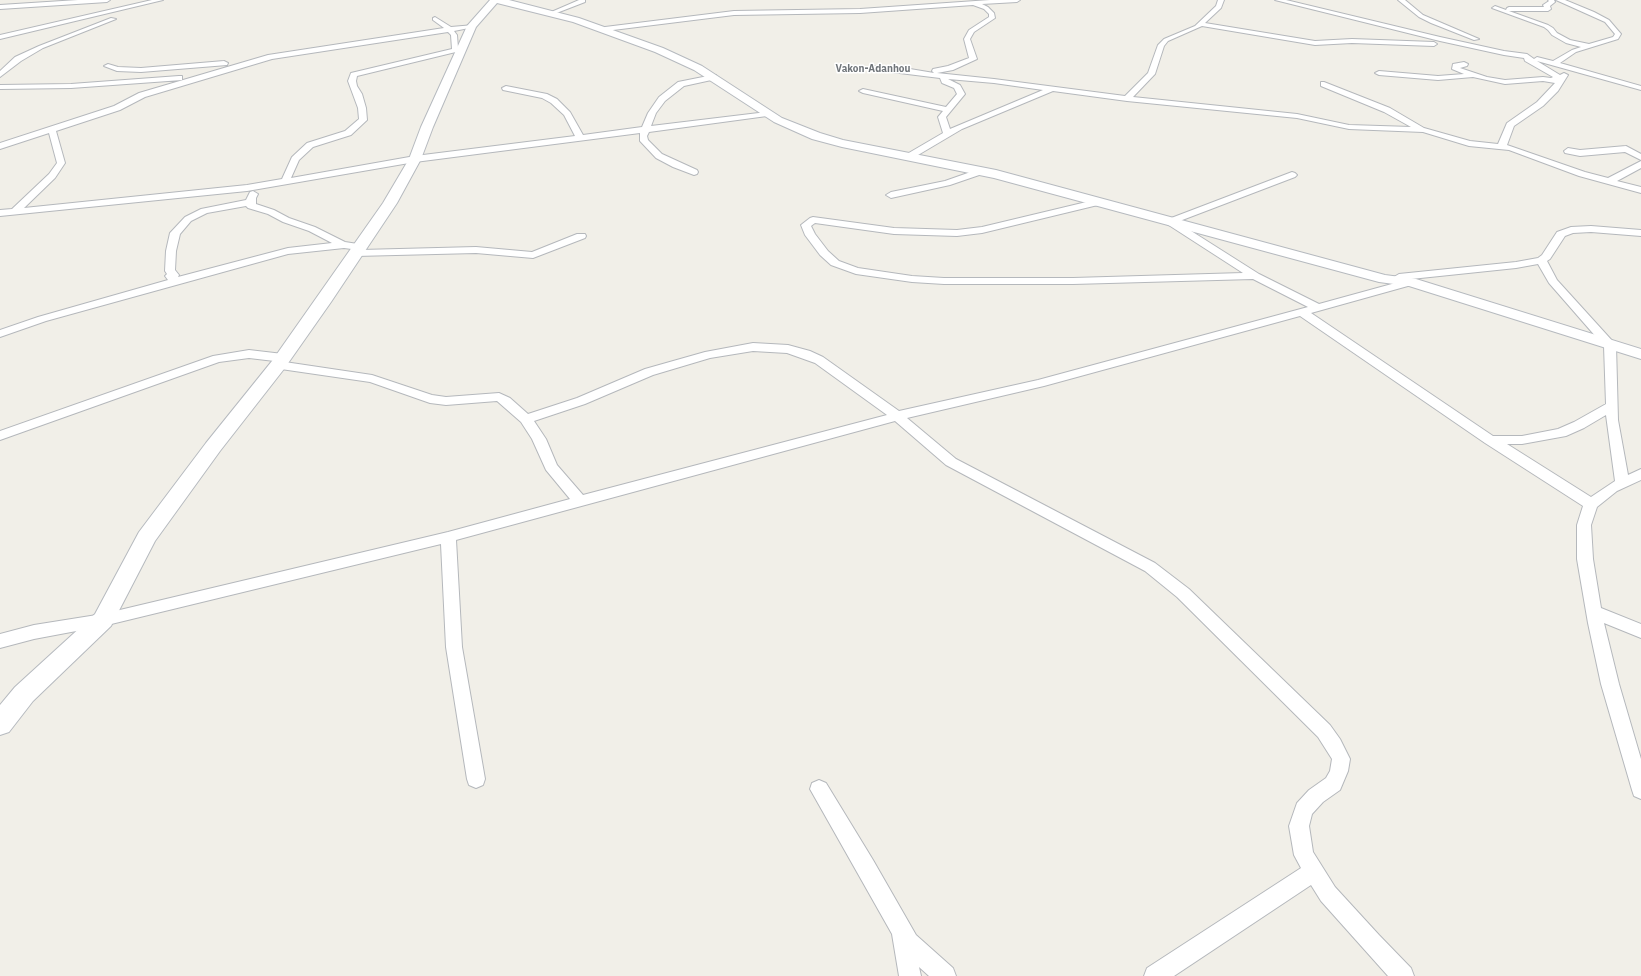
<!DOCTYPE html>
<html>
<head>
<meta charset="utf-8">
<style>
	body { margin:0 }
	canvas { display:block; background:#f1efe8 }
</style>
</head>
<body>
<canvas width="1641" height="976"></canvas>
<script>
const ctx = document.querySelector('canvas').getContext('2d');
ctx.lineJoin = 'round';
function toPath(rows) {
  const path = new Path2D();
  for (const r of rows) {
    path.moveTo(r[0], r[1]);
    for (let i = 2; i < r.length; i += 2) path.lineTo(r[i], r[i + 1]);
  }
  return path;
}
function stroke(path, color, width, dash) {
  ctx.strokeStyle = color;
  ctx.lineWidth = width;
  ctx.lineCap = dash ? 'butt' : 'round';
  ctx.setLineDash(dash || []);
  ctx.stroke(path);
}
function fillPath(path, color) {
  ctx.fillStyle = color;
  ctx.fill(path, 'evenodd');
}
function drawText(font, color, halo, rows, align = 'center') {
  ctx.font = font + ' "IBM Plex Sans",sans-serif';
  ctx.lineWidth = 3;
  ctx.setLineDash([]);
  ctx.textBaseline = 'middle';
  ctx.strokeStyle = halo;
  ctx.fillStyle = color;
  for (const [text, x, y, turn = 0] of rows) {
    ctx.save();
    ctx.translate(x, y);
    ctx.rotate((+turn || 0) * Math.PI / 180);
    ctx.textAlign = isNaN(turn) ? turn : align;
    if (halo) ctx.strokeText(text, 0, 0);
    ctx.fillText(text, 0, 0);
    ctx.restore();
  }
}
const minor = toPath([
	[78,0,110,0,107,2,0,9,0,5,78,0],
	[152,0,163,0,0,39,0,35,152,0],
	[579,0,585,0,585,2,554,14,549,13,579,0],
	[990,0,1020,0,1017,2,982,4,988,7,994,13,995,18,974,32,970,39,977,59,953,70,937,73,994,79,1125,96,1148,73,1158,45,1164,39,1195,26,1216,6,1218,0,1224,0,1221,8,1205,23,1315,41,1352,39,1434,42,1437,44,1434,46,1352,43,1315,45,1202,26,1168,41,1164,46,1155,74,1133,97,1297,114,1349,125,1411,127,1384,112,1321,86,1321,82,1324,82,1390,108,1424,128,1470,141,1498,144,1507,123,1537,102,1555,83,1543,81,1505,84,1473,77,1438,80,1379,75,1375,73,1379,71,1438,76,1464,74,1452,69,1453,64,1464,62,1468,64,1467,66,1460,68,1487,77,1505,80,1543,77,1551,78,1553,77,1525,61,1524,58,1504,55,1440,41,1275,0,1286,0,1440,37,1504,51,1527,54,1534,59,1537,57,1553,61,1572,50,1581,47,1566,43,1552,35,1548,30,1544,27,1492,8,1495,6,1506,10,1507,8,1509,7,1544,7,1543,5,1549,1,1548,0,1554,0,1555,2,1550,6,1551,9,1548,11,1509,11,1548,25,1553,28,1557,33,1570,40,1589,44,1613,37,1615,34,1605,22,1556,0,1565,0,1594,12,1609,20,1621,34,1618,39,1576,52,1560,63,1641,86,1641,90,1537,61,1560,75,1564,73,1568,75,1558,91,1543,106,1514,126,1507,145,1585,172,1608,178,1641,161,1641,168,1617,181,1641,187,1641,193,1579,176,1509,150,1469,146,1423,132,1349,129,1297,118,1127,101,1053,91,962,129,913,158,907,158,906,156,907,154,943,133,938,117,943,111,863,93,859,91,863,89,946,107,957,94,954,88,942,83,940,78,875,70,871,68,875,66,904,68,934,73,932,71,933,69,948,66,969,58,964,39,969,30,989,17,989,14,984,9,973,5,860,13,734,15,605,31,602,29,605,27,734,11,860,9,990,0],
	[948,79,994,83,1043,90,950,129,946,117,965,94,960,85,948,79],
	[1398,0,1405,0,1423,15,1479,39,1474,40,1431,23,1419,17,1398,0],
	[435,17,451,27,474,25,474,27,454,31,457,35,458,48,464,48,464,50,357,76,356,81,357,86,362,94,366,108,367,120,351,135,313,147,299,160,291,178,415,156,575,136,564,115,551,103,542,98,503,90,502,88,506,86,547,94,557,99,570,112,583,135,642,127,648,113,659,97,678,82,713,75,716,75,716,79,684,86,665,101,656,113,651,126,767,112,771,114,767,116,649,132,647,136,648,140,662,154,697,170,698,172,697,174,694,175,673,167,656,158,640,141,640,133,415,162,247,191,0,216,0,210,12,209,49,174,57,163,49,133,0,149,0,143,114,106,139,93,268,55,444,28,433,20,433,18,435,17],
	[448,32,451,35,452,49,351,73,348,81,358,108,359,119,345,131,307,143,292,157,282,179,247,185,24,208,55,178,65,163,56,131,120,110,145,97,272,59,448,32],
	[111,18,116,19,43,48,21,61,0,77,0,71,15,57,39,46,111,18],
	[224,61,228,63,227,65,141,72,117,71,104,66,108,64,118,67,141,68,224,61],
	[179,76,182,76,182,80,71,88,0,89,0,85,71,84,179,76],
	[1626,146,1641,154,1641,160,1625,152,1580,156,1565,153,1564,151,1568,148,1580,150,1626,146],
	[982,168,985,169,986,171,985,173,950,185,891,198,886,195,891,192,945,181,982,168],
	[1292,172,1295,173,1297,175,1295,177,1177,222,1259,274,1319,304,1410,279,1395,279,1394,277,1399,274,1516,262,1538,258,1542,255,1557,232,1571,227,1591,226,1641,230,1641,236,1591,232,1573,233,1565,236,1550,259,1547,261,1557,280,1616,345,1618,420,1628,475,1641,469,1641,480,1617,491,1597,507,1591,525,1593,559,1601,608,1641,624,1641,638,1604,623,1619,684,1641,759,1641,799,1634,796,1632,790,1601,684,1588,623,1577,559,1577,525,1583,506,1485,443,1300,316,1044,386,907,418,956,459,1155,563,1189,589,1330,725,1340,739,1350,759,1348,771,1340,790,1323,802,1312,814,1309,826,1313,852,1335,887,1379,935,1411,968,1414,976,1388,976,1321,901,1311,885,1174,976,1144,976,1147,968,1301,868,1294,855,1289,826,1297,803,1309,790,1326,778,1330,771,1332,759,1318,737,1177,597,1145,571,946,465,895,421,456,540,462,647,485,779,483,785,476,788,469,785,467,779,446,647,441,544,103,626,34,639,0,648,0,634,34,625,103,614,448,532,570,499,546,470,532,439,521,422,497,401,446,405,430,403,370,382,274,368,272,365,274,362,278,361,372,375,432,395,446,397,499,393,510,398,528,414,577,398,645,369,705,352,753,343,788,345,810,351,823,357,899,411,1038,380,1308,307,1253,279,1073,284,944,284,912,282,856,274,831,265,820,255,805,235,801,225,810,218,813,217,894,228,957,230,982,227,1099,199,1104,202,1102,204,982,233,957,236,894,234,815,223,811,226,815,234,828,251,839,261,858,268,912,276,944,278,1073,278,1243,273,1164,222,1166,220,1292,172],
	[1538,264,1549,283,1604,346,1606,404,1574,422,1558,429,1522,436,1493,436,1311,313,1415,284,1416,282,1411,279,1516,268,1538,264],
	[753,351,787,353,815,363,887,415,583,495,557,465,546,439,534,421,585,404,653,375,710,358,753,351],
	[1606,415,1615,481,1591,497,1507,444,1522,444,1566,436,1584,428,1606,415],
	[253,191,258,194,256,198,256,204,274,210,289,218,315,227,345,242,364,245,365,247,361,250,476,247,532,252,577,234,585,234,586,236,585,238,533,258,476,253,356,256,351,253,352,251,359,250,344,248,288,254,46,321,0,337,0,330,38,317,168,280,165,276,167,274,165,271,166,251,170,233,185,217,201,209,246,200,250,192,253,191],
	[246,206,248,208,268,214,283,222,309,231,332,243,288,248,178,277,179,275,175,270,176,251,180,234,191,221,207,213,246,206],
	[249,350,283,354,287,355,289,358,287,361,283,362,249,358,219,362,0,440,0,431,213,356,249,350],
	[819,780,826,783,873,860,916,935,953,968,956,976,929,976,919,967,921,976,899,976,892,934,810,789,812,783,819,780]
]);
const secondary = toPath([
	[490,0,509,0,579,18,663,48,702,66,782,118,820,133,843,140,996,170,1385,275,1416,279,1641,349,1641,359,1409,286,1379,282,994,178,842,147,812,139,774,122,694,70,655,52,573,22,497,3,476,27,433,127,421,159,397,203,331,302,284,369,220,451,155,541,111,626,33,701,9,732,0,735,0,705,15,687,95,614,139,532,206,443,272,361,383,203,409,159,421,127,467,26,490,0]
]);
const farQuarternames = [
	["Vakon-Adanhou",873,69]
];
stroke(minor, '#b5b8bc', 2);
stroke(secondary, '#b6babf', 2);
fillPath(minor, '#fff');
fillPath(secondary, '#fff');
drawText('bold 10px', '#70757a', '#fff', farQuarternames);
</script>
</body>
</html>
